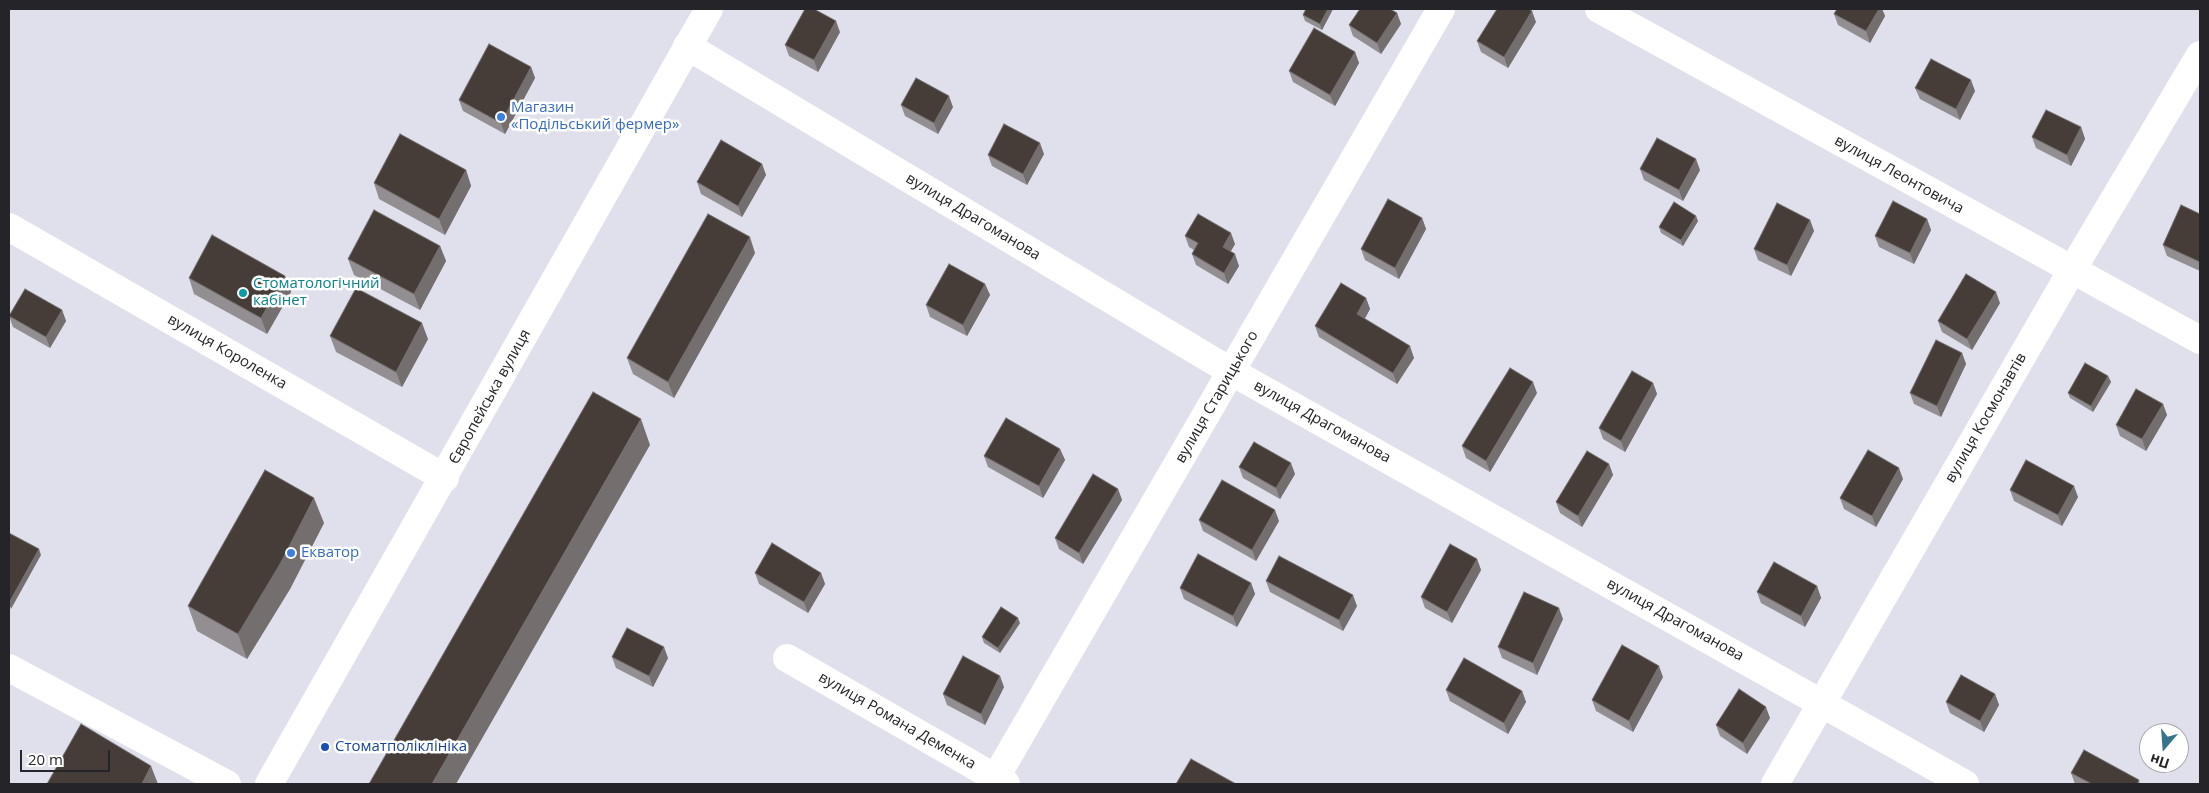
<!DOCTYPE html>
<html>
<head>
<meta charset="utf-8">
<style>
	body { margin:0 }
	#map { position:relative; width:2209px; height:793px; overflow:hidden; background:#dfe0ec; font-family:"Open Sans",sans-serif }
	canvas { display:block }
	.frame { position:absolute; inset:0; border:10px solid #252529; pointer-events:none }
	.north { position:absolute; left:2139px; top:723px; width:50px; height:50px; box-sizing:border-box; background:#fff; border:1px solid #a8a8a9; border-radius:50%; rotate:198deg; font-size:14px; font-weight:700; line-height:20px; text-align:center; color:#252529 }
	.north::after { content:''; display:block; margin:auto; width:18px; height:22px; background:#37738b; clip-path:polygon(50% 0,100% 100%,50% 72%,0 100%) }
	.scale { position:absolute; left:20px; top:750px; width:90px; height:22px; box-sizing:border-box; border:2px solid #252529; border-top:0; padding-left:6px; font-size:15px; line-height:18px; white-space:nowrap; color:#252529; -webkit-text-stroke:4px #fff; paint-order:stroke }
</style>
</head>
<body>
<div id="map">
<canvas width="2209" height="793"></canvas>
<div class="frame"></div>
<div class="north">Пн</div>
<div class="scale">20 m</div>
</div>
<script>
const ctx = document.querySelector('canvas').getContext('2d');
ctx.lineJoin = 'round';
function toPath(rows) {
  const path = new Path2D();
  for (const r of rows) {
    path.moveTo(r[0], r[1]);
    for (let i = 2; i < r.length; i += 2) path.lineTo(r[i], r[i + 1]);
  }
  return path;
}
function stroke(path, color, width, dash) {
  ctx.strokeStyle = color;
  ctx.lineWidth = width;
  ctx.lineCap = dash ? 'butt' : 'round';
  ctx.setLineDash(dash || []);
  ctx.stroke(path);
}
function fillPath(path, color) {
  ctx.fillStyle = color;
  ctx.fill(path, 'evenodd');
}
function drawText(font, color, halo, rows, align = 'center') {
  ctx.font = font + ' "Open Sans",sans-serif';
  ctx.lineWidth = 5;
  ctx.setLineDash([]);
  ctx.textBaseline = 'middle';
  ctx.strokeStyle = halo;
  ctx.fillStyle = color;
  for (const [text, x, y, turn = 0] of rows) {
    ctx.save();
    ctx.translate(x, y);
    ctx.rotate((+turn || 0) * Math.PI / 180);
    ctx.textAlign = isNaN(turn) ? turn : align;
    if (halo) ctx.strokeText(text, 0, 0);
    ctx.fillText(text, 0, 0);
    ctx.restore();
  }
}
const street = toPath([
	[1599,9,2200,340],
	[687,46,1232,372,1965,784],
	[9,227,445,478],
	[787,658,1006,784],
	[9,668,227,784],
	[992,784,1441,9],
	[1775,784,2072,270,2200,55]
]);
const secondary = toPath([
	[269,784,709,9]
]);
const wall = toPath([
	[1306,9,1333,9,1322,30,1305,21,1303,15],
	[1837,9,1882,9,1885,16,1870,43,1838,25,1834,14],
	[1397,13,1401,24,1381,54,1353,36,1349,25],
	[1536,22,1508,68,1481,52,1477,41],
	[840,32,818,72,789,56,785,45],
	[1355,52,1359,63,1335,106,1293,82,1289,71],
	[531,67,535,78,505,134,463,111,459,100],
	[1915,88,1975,91,1960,120,1920,99],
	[901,105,953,107,938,134,905,116],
	[2081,127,2085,139,2071,166,2036,148,2032,137],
	[1044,154,1027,185,992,166,988,155],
	[762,164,766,175,742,217,701,194,697,182],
	[1640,169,1700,170,1683,201,1644,180],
	[466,170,471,186,445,235,379,199,374,183],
	[2200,214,2200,271,2167,256,2163,245],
	[1422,218,1426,229,1399,279,1365,260,1361,249],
	[1927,219,1931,230,1914,264,1879,247,1875,236],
	[1810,220,1814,231,1791,276,1758,260,1754,249],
	[1698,221,1683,246,1661,233,1659,227],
	[1185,236,1235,244,1230,252,1239,266,1228,284,1196,265,1192,254,1194,250,1189,247],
	[440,246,446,261,420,310,354,275,348,259],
	[755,253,674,398,633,374,627,358],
	[285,276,291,292,267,334,194,294,189,278],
	[985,284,990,295,967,336,930,317,926,305],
	[1366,298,1370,309,1364,319,1414,358,1397,384,1319,337,1315,326],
	[2000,303,1972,350,1942,332,1938,321],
	[62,310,66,321,50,348,13,327,9,316],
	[330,336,428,339,402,387,336,352],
	[1962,353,1966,364,1941,417,1914,404,1910,393],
	[2108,376,2111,382,2093,412,2070,398,2068,393],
	[1653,383,1657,394,1625,452,1603,439,1599,428],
	[1537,393,1490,472,1466,458,1462,446],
	[2163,404,2167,415,2146,451,2120,436,2116,425],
	[1060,449,1065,460,1043,498,988,467,984,456],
	[1609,464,1613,475,1582,527,1560,513,1556,502],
	[1239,467,1295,474,1280,499,1243,478],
	[1903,479,1876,527,1844,509,1840,498],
	[1118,489,1122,500,1083,564,1059,549,1055,538],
	[2010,490,2078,497,2062,526,2014,501],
	[1199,520,1279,521,1256,561,1203,531],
	[324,523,290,589,247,659,197,631,188,606],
	[1477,559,1481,570,1452,623,1425,608,1421,597],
	[755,573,821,573,825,584,808,613,759,584],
	[1266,581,1357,606,1343,631,1270,592],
	[1251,583,1255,594,1237,627,1184,599,1180,588],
	[1817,586,1821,598,1805,627,1761,603,1757,592],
	[1563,619,1537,675,1502,658,1498,647],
	[1020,623,1000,653,984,643,982,637],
	[612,657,668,658,653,687,616,668],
	[1663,677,1633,732,1596,711,1592,700],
	[1004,687,985,725,947,705,943,694],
	[1446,690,1522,691,1526,702,1508,734,1450,701],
	[1995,694,1999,705,1984,732,1950,713,1946,702],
	[1770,718,1747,754,1720,736,1716,725],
	[2071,773,2139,780,2140,784,2075,784]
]);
const shadedWall = toPath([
	[1328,9,1333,9,1322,30,1320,24],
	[1879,9,1882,9,1885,16,1870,43,1866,31],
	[1532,11,1536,22,1508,68,1504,57],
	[1397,13,1401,24,1381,54,1377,43],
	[836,21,840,32,818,72,814,60],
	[1355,52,1359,63,1335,106,1330,95],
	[531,67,535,78,505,134,501,123],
	[1971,80,1975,91,1960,120,1956,109],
	[949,96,953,107,938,134,934,123],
	[2081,127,2085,139,2071,166,2067,155],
	[1040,143,1044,154,1027,185,1023,174],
	[1696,159,1700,170,1683,201,1679,190],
	[762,164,766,175,742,217,738,206],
	[466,170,471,186,445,235,439,219],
	[1696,216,1698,221,1683,246,1681,240],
	[1422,218,1426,229,1399,279,1395,268],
	[1927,219,1931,230,1914,264,1910,253],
	[1810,220,1814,231,1791,276,1787,265],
	[1231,233,1235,244,1227,258,1223,247],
	[750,237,755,253,674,398,668,382],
	[440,246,446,261,420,310,414,294],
	[1235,254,1239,266,1228,284,1224,273],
	[285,276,291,292,267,334,261,318],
	[985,284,990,295,967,336,963,325],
	[1996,292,2000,303,1972,350,1967,339],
	[1366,298,1370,309,1361,326,1357,314],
	[62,310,66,321,50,348,46,337],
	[422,323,428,339,402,387,396,372],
	[1410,346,1414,358,1397,384,1393,373],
	[1962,353,1966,364,1941,417,1937,406],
	[2108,376,2111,382,2093,412,2091,406],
	[1533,382,1537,393,1490,472,1486,461],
	[1653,383,1657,394,1625,452,1621,441],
	[2163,404,2167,415,2146,451,2142,439],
	[641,419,650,445,456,784,432,784],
	[1060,449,1065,460,1043,498,1039,486],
	[1291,463,1295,474,1280,499,1276,488],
	[1609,464,1613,475,1582,527,1578,516],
	[1899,468,1903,479,1876,527,1872,516],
	[2074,486,2078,497,2062,526,2058,515],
	[1118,489,1122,500,1083,564,1079,553],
	[314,498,324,523,290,589,247,659,238,634],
	[1275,510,1279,521,1256,561,1252,550],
	[39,549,41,555,11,609,9,603],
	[1477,559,1481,570,1452,623,1447,612],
	[821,573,825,584,808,613,804,602],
	[1251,583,1255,594,1237,627,1233,616],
	[1817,586,1821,598,1805,627,1801,616],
	[1353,595,1357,606,1343,631,1339,620],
	[1559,608,1563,619,1537,675,1533,663],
	[1018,618,1020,623,1000,653,998,648],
	[664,647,668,658,653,687,649,676],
	[1659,666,1663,677,1633,732,1629,721],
	[1000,676,1004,687,985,725,981,714],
	[1522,691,1526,702,1508,734,1504,723],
	[1995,694,1999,705,1984,732,1980,721],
	[1766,707,1770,718,1747,754,1743,743],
	[151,766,158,784,142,784]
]);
const building = toPath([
	[805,9,814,9,836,21,814,60,785,45,805,9],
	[1306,9,1328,9,1320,24,1303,15,1306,9],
	[1360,9,1390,9,1397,13,1377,43,1349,25,1360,9],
	[1497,9,1528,9,1532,11,1504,57,1477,41,1497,9],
	[1837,9,1879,9,1866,31,1834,14,1837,9],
	[1314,28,1355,52,1330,95,1289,71,1314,28],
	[489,44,531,67,501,123,459,100,489,44],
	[1931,59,1971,80,1956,109,1915,88,1931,59],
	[916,78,949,96,934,123,901,105,916,78],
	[2046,110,2081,127,2067,155,2032,137,2046,110],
	[1004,124,1040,143,1023,174,988,155,1004,124],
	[400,134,466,170,439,219,374,183,400,134],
	[1657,138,1696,159,1679,190,1640,169,1657,138],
	[721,140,762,164,738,206,697,182,721,140],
	[1388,199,1422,218,1395,268,1361,249,1388,199],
	[1893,201,1927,219,1910,253,1875,236,1893,201],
	[1674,202,1696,216,1681,240,1659,227,1674,202],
	[1777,203,1810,220,1787,265,1754,249,1777,203],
	[2181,205,2200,214,2200,262,2163,245,2181,205],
	[374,210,440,246,414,294,348,259,374,210],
	[708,214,750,237,668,382,627,358,708,214],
	[1198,214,1231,233,1223,247,1235,254,1224,273,1192,254,1198,243,1185,236,1198,214],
	[212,235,285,276,261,318,189,278,212,235],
	[949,264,985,284,963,325,926,305,949,264],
	[1966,274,1996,292,1967,339,1938,321,1966,274],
	[1341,283,1366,298,1357,314,1410,346,1393,373,1315,326,1341,283],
	[356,288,422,323,396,372,330,336,356,288],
	[25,289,62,310,46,337,9,316,25,289],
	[1936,340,1962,353,1937,406,1910,393,1936,340],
	[2085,363,2108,376,2091,406,2068,393,2085,363],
	[1510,368,1533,382,1486,461,1462,446,1510,368],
	[1632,371,1653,383,1621,441,1599,428,1632,371],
	[2136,389,2163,404,2142,439,2116,425,2136,389],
	[593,392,641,419,432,784,369,784,593,392],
	[1006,418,1060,449,1039,486,984,456,1006,418],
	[1254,442,1291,463,1276,488,1239,467,1254,442],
	[1868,450,1899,468,1872,516,1840,498,1868,450],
	[1587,451,1609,464,1578,516,1556,502,1587,451],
	[2026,460,2074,486,2058,515,2010,490,2026,460],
	[265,470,314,498,280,564,238,634,188,606,265,470],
	[1093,474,1118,489,1079,553,1055,538,1093,474],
	[1222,480,1275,510,1252,550,1199,520,1222,480],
	[9,533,39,549,9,603,9,533],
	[772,543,821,573,804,602,755,573,772,543],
	[1450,544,1477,559,1447,612,1421,597,1450,544],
	[1198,554,1251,583,1233,616,1180,588,1198,554],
	[1279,556,1353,595,1339,620,1266,581,1279,556],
	[1774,562,1817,586,1801,616,1757,592,1774,562],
	[1524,592,1559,608,1533,663,1498,647,1524,592],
	[1001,607,1018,618,998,648,982,637,1001,607],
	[627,628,664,647,649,676,612,657,627,628],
	[1622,645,1659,666,1629,721,1592,700,1622,645],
	[963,656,1000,676,981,714,943,694,963,656],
	[1464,658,1522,691,1504,723,1446,690,1464,658],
	[1961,675,1995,694,1980,721,1946,702,1961,675],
	[1739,689,1766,707,1743,743,1716,725,1739,689],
	[81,724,151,766,142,784,47,784,81,724],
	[2084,750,2139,780,2137,784,2092,784,2071,773,2084,750],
	[1191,759,1236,784,1176,784,1191,759]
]);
const markers = [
	[501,117,5,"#3f7fe0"],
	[243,293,5,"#0f9aa8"],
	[291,553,5,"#3f7fe0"],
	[325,747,5,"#1a4fb4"]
];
const shopNames = [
	["Магазин",511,108],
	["«Подільський фермер»",511,125],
	["Екватор",301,553]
];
const streetNames = [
	["вулиця Леонтовича",1899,175,29],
	["вулиця Драгоманова",973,217,31],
	["вулиця Короленка",227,352,30],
	["Європейська вулиця",490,397,-61],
	["вулиця Старицького",1217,397,-60],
	["вулиця Космонавтів",1986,418,-60],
	["вулиця Драгоманова",1322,422,29],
	["вулиця Драгоманова",1675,620,29],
	["вулиця Романа Деменка",897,721,30]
];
const cultureNames = [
	["Стоматологічний",253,284],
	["кабінет",253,301]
];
const transitNames = [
	["Стоматполіклініка",335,747]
];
stroke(street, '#fff', 28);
stroke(secondary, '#fff', 28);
fillPath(wall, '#928e92');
fillPath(shadedWall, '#746e6e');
fillPath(building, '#463d38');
stroke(building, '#746e6e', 1);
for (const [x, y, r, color] of markers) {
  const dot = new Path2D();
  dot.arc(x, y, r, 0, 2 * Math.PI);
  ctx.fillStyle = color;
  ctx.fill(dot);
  stroke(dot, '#fff', 2);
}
drawText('15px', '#366cbe', '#fff', shopNames, 'left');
drawText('15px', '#252529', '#fff', streetNames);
drawText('15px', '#0d838f', '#fff', cultureNames, 'left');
drawText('15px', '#164399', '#fff', transitNames, 'left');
</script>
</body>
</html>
